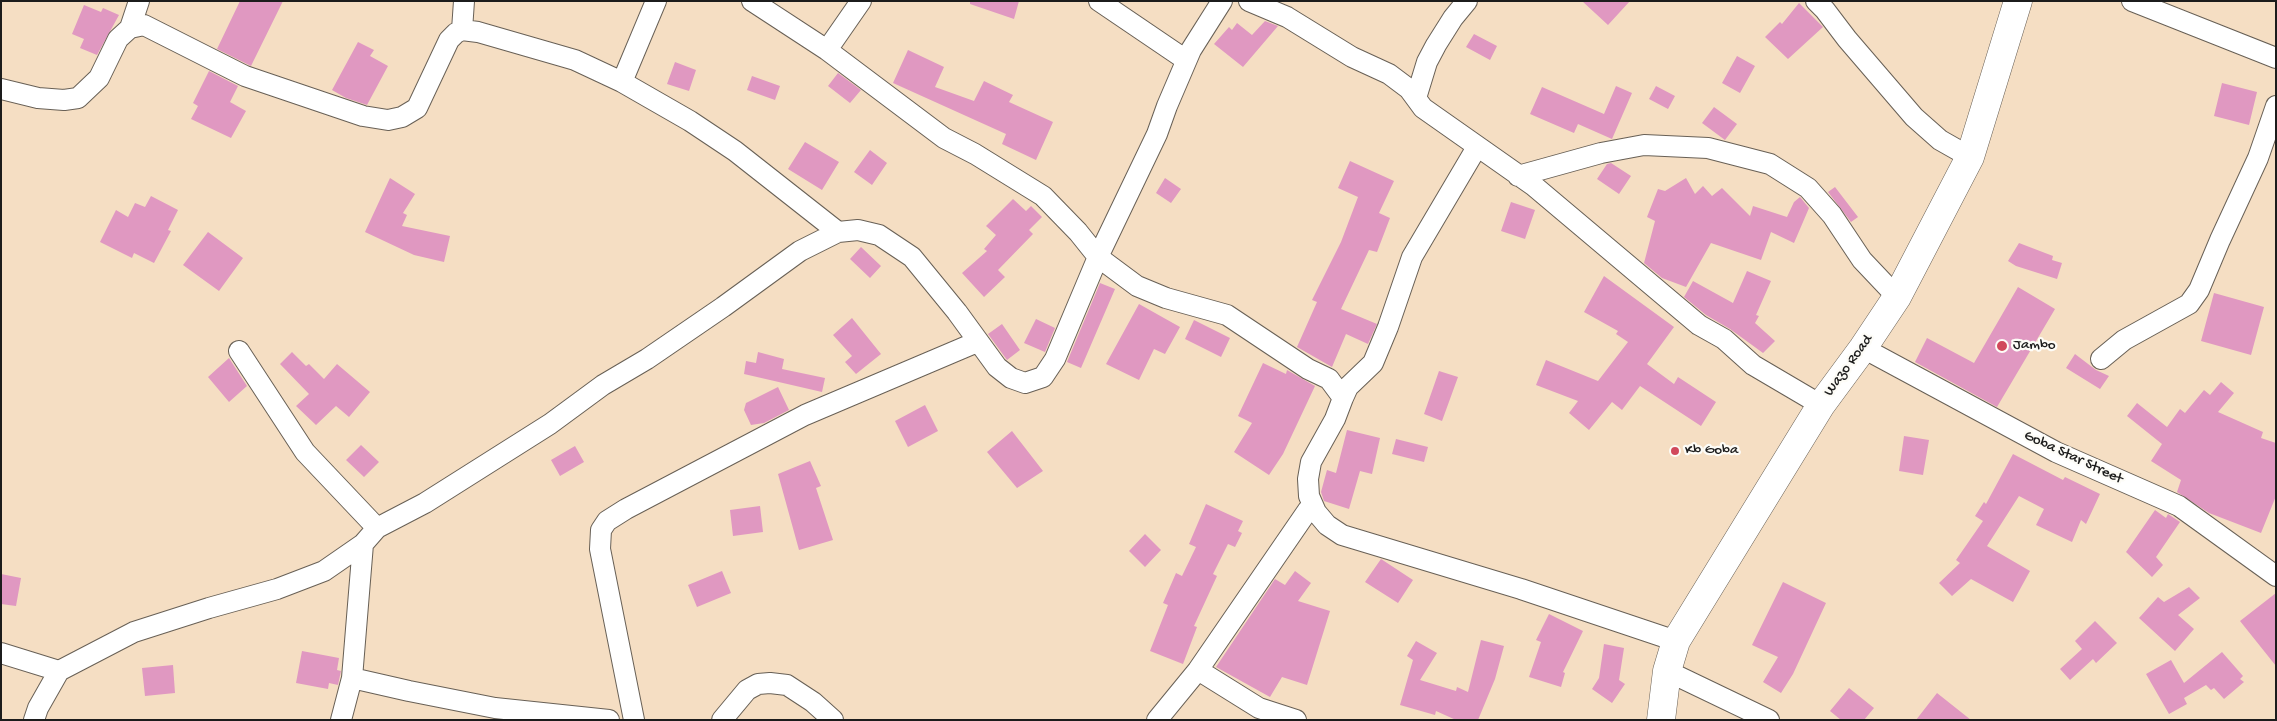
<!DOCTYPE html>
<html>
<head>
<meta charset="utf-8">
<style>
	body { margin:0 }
	#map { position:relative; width:2277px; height:721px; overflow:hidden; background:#f5dec3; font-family:"Gochi Hand",sans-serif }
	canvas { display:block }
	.frame { position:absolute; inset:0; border:2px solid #1c1c1c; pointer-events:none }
</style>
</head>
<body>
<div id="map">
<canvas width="2277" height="721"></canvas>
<div class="frame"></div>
</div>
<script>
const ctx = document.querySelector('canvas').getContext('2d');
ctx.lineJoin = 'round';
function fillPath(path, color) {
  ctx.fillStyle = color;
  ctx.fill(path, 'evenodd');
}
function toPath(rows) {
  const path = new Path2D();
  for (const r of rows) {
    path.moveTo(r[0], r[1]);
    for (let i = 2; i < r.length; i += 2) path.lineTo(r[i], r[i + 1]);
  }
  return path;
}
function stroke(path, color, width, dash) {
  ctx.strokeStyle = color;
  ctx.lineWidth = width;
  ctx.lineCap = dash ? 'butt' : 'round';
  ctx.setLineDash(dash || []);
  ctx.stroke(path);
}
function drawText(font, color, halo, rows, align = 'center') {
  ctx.font = font + ' "Gochi Hand",sans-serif';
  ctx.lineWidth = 4.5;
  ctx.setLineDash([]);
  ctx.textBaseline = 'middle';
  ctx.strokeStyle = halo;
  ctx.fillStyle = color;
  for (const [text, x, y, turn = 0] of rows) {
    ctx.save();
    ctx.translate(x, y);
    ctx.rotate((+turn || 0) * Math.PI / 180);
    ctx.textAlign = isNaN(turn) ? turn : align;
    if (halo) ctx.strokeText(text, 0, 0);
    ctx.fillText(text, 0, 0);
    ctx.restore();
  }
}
const building = toPath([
	[240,1,283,1,251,66,217,49],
	[970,1,1019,1,1014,19,970,4],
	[1582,1,1630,1,1608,25],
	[1799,3,1823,27,1788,59,1765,37,1780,22,1782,24],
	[84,5,101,12,103,8,119,15,97,55,80,48,84,39,72,34],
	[1265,21,1278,26,1243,67,1214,44,1229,27,1232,30,1237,23,1252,35],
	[1474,34,1497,46,1490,60,1466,47],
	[358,42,374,50,370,56,388,66,367,105,346,98,332,90],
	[908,50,944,67,935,87,974,101,984,81,1013,95,1009,102,1053,122,1036,160,1002,144,1006,134,893,83],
	[1737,56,1755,66,1740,93,1722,83],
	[675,62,696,70,689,91,667,84],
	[209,71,238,86,230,102,246,111,231,138,191,119,198,106,193,103],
	[838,73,861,90,850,103,828,86],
	[752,76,780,86,775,100,747,90],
	[2222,83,2257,92,2249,125,2214,116],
	[1616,86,1632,93,1612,139,1578,124,1574,133,1530,114,1542,87,1604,114],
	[1656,86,1675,96,1668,109,1649,99],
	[1714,107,1737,124,1725,140,1702,123],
	[805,142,839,162,822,190,788,169],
	[870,150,887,163,872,185,854,172],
	[1350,161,1394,181,1379,213,1390,218,1377,252,1369,250,1341,309,1377,324,1368,344,1346,334,1332,367,1297,347,1317,302,1312,300,1341,242,1358,197,1338,188],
	[1611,163,1631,176,1619,194,1597,179,1607,164],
	[390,178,415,194,403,213,407,215,402,226,450,236,444,262,414,255,365,232],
	[1165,178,1181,189,1171,203,1156,193],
	[1686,178,1695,194,1703,186,1712,196,1722,188,1750,216,1753,206,1787,217,1794,202,1800,197,1809,208,1794,243,1771,232,1761,260,1711,243,1686,287,1662,278,1644,263,1655,221,1647,217,1658,189,1665,191],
	[1835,187,1858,217,1851,222,1828,192],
	[151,196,178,210,168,230,171,231,154,263,134,253,132,258,100,242,116,210,128,217,135,203,145,207],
	[1013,199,1026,211,1031,206,1042,217,1029,230,1033,234,998,270,1005,277,984,297,962,273,987,251,984,249,996,235,986,226],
	[1511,202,1535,210,1525,239,1501,231],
	[208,232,243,258,219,291,183,265],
	[2019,243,2053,256,2052,260,2062,263,2057,279,2016,266,2008,261],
	[861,247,881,266,870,278,850,259],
	[1747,271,1771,281,1756,315,1759,316,1755,323,1775,341,1763,353,1730,329,1706,315,1684,297,1693,281,1733,303],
	[1604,276,1674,327,1647,364,1674,384,1678,377,1716,402,1701,426,1640,386,1622,410,1612,402,1589,430,1569,413,1578,401,1536,385,1546,360,1598,381,1628,342,1616,334,1618,331,1584,312],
	[1100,283,1115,289,1081,368,1067,362],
	[2018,287,2055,309,1997,407,1915,362,1927,338,1974,363],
	[2214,293,2264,307,2251,355,2201,341],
	[1139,304,1180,327,1165,354,1154,349,1139,380,1106,364],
	[852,318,881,354,856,374,845,362,852,356,833,335],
	[1036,319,1055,328,1045,352,1024,343],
	[1194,320,1230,338,1221,357,1185,339],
	[1002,324,1020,350,1007,360,988,334],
	[292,352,306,366,309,364,324,379,337,364,370,392,349,417,336,406,316,425,296,406,309,394,280,364],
	[758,352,784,359,782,369,825,378,822,392,744,374,746,361,756,363],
	[2075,354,2096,370,2109,376,2100,389,2066,368],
	[229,358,247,386,229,402,208,377],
	[1263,363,1286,374,1287,370,1315,386,1283,454,1269,475,1234,452,1252,423,1238,416],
	[1439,371,1458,377,1442,421,1424,414],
	[2221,382,2234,393,2218,412,2263,432,2261,438,2276,443,2276,496,2261,533,2209,513,2177,492,2181,480,2151,461,2162,444,2127,416,2137,403,2167,427,2180,409,2185,413,2204,390,2210,395],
	[778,387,789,410,764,423,751,425,744,410,746,403],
	[925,405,938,431,908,447,895,421],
	[1347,430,1380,438,1372,474,1360,471,1349,509,1324,501,1321,492,1327,470,1336,473],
	[1012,431,1043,471,1017,488,987,452],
	[1904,436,1929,440,1923,475,1899,471],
	[1396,439,1428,447,1424,462,1392,454],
	[361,445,379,462,364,477,346,460],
	[575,446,584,462,560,476,551,460],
	[2013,454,2063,480,2065,477,2100,494,2086,524,2081,520,2072,542,2036,525,2044,509,2019,496,1987,546,2030,571,2013,602,1971,579,1952,596,1939,583,1960,563,1956,560,1983,521,1975,516,1984,502,1986,504],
	[810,461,821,486,816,488,833,540,799,550,778,474],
	[1206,504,1243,521,1238,531,1242,533,1235,547,1228,544,1213,574,1217,576,1194,626,1197,627,1183,664,1150,651,1168,605,1163,603,1176,573,1182,576,1196,547,1189,544],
	[760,506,763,532,733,536,730,510],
	[2155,510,2166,518,2168,514,2180,522,2156,557,2163,565,2152,577,2126,552],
	[1145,534,1161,550,1145,567,1129,551],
	[1381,559,1413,580,1398,603,1365,582],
	[722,571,731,593,697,607,688,585],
	[1295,571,1311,583,1298,601,1330,611,1307,685,1282,677,1270,697,1216,667,1275,579,1285,585],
	[1,574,21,578,16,606,1,604],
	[1783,582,1826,603,1793,674,1781,693,1763,682,1778,657,1752,645],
	[2189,587,2200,598,2178,615,2194,629,2175,651,2139,618,2158,597,2164,602],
	[2276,593,2276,666,2240,621],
	[1549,614,1583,631,1563,672,1565,673,1561,687,1529,677,1541,642,1536,640],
	[2095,621,2117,643,2096,663,2093,659,2070,680,2060,669,2082,649,2075,641],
	[1481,640,1504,646,1495,679,1478,720,1456,720,1436,711,1435,715,1400,705,1413,660,1407,656,1416,641,1437,653,1420,680,1456,691,1457,687,1468,692],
	[1604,644,1624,648,1619,680,1625,684,1612,703,1592,689,1599,678],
	[302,651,339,658,337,670,341,671,338,685,329,683,328,689,296,683],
	[2222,652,2243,676,2240,679,2244,682,2224,699,2214,688,2211,690,2206,685,2184,698,2187,704,2169,714,2146,674,2171,660,2184,683],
	[173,665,175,693,145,696,142,668],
	[1849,688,1874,708,1864,720,1841,720,1830,711],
	[1937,693,1971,720,1916,720]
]);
const street = toPath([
	[752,1,827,50,944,138,975,154,1043,196,1078,232,1098,257,1137,286,1166,298,1227,315,1308,369,1329,379,1343,398,1335,419,1311,462,1308,479,1309,496,1316,512,1327,525,1342,535,1521,589,1676,641],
	[1099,1,1186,60],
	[1249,1,1287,17,1352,57,1389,74,1409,89,1423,108,1534,186,1699,325,1724,339,1753,365,1821,405],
	[1816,1,1825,10,1847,39,1914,117,1940,140,1970,157],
	[2132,1,2276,58],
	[130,28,139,1],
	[462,30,464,1],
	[827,50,861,1],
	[622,82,656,1],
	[1,89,38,98,64,100,78,98,99,78,118,39,130,28,144,25,245,76,363,116,388,120,402,117,417,108,449,40,456,33,462,30,478,32,575,60,622,82,690,121,735,151,838,232],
	[1416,98,1427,62,1436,45,1453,18,1467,1],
	[1518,176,1601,153,1644,145,1708,148,1770,164,1808,188,1832,215,1862,260,1897,297],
	[1863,348,2056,452,2179,506,2276,576],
	[239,351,305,452,377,528],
	[2101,359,2124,340,2189,304,2199,290,2220,240,2258,158,2276,106],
	[1343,398,1348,387,1373,363,1388,327,1412,257,1477,147],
	[1,653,59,671],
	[1198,670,1259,708,1296,720],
	[1667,671,1769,720],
	[352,678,409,691,495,708,609,720],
	[34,720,38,708,59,671,134,632,209,608,277,589,324,571,363,544],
	[341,720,352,678,363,544,377,528,425,503,550,424,603,385,647,359,723,307,800,251,838,232,858,230,879,235,912,257,957,312,997,367,1011,378,1025,383,1043,377,1055,359,1098,257,1157,134,1167,106,1191,50,1222,1],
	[634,720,600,549,601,530,607,521,626,509,805,415,977,342],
	[722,720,747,690,758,684,770,683,787,685,813,702,833,720],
	[1157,720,1198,670,1308,510,1316,512]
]);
const secondary = toPath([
	[1661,720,1667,671,1676,641,1821,405,1863,348,1897,297,1970,157,2018,1]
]);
const markers = [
	[2002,346,6,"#d1495b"],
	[1675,451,5,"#d1495b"]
];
const poiNames = [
	["Jambo",2013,346],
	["Kb Goba",1685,451]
];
const streetNames = [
	["Wazo Road",1849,366,-54],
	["Goba Star Street",2073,458,25]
];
fillPath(building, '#e098c1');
stroke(street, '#686056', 22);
stroke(secondary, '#686056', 29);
stroke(street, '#fff', 20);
stroke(secondary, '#fff', 28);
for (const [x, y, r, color] of markers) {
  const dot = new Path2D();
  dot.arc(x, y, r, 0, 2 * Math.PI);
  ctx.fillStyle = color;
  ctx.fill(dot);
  stroke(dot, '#fdfcf7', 2);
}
drawText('15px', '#1c1c1c', '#fdfcf7', poiNames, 'left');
drawText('15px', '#1c1c1c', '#fdfcf7', streetNames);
</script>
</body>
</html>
